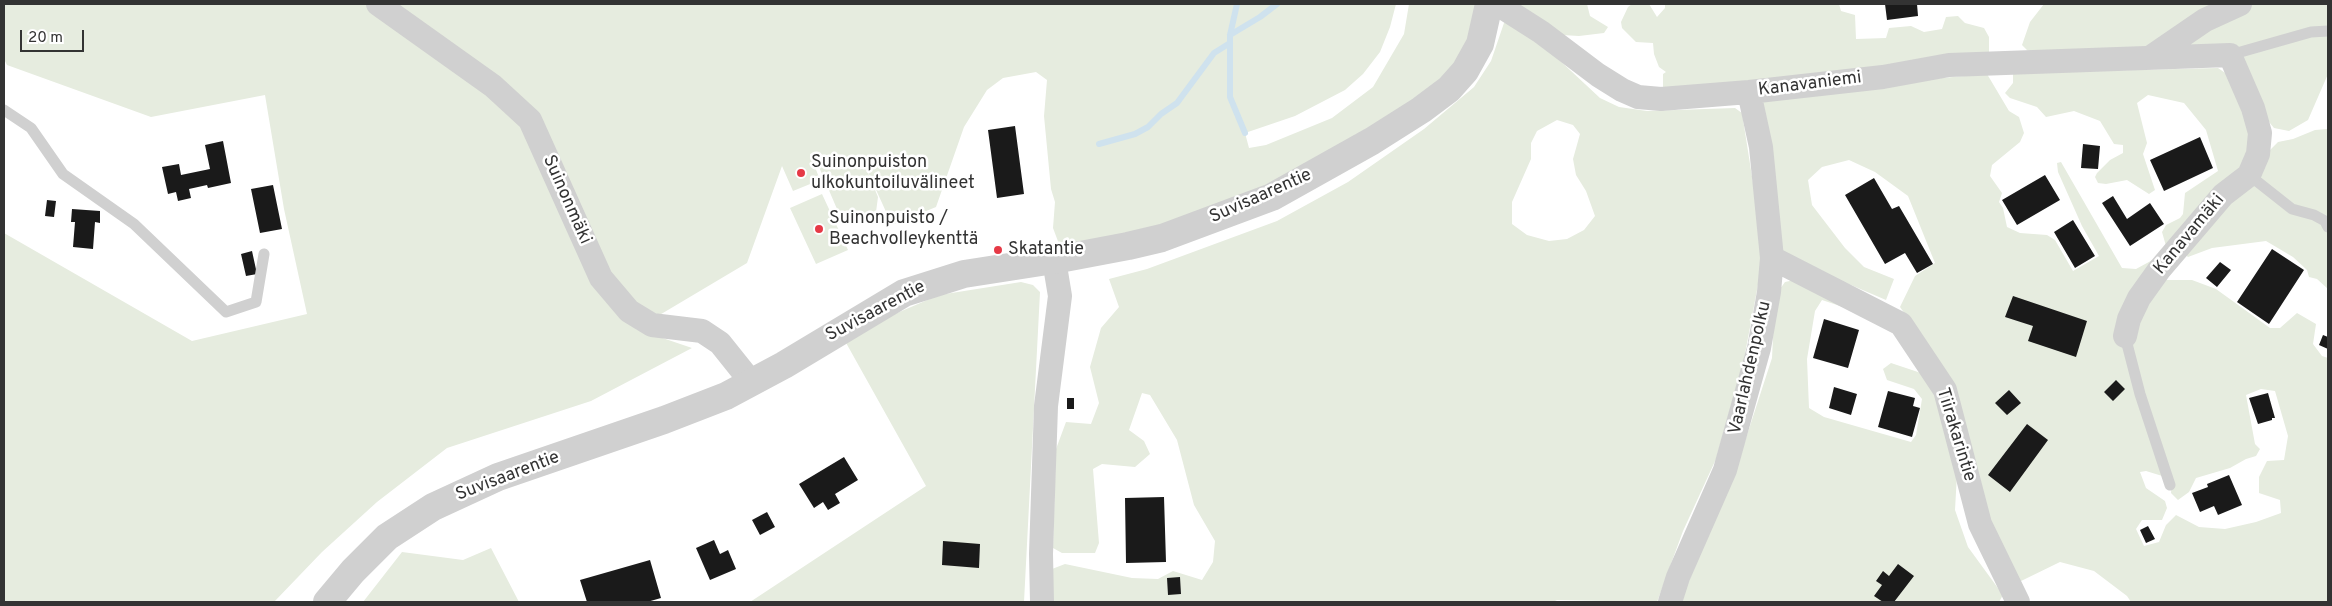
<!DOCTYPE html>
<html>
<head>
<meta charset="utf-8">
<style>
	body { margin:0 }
	#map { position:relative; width:2332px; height:606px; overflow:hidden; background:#fff; font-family:Overpass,sans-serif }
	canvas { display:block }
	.frame { position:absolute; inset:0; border:5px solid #333; pointer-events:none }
	.scale { position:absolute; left:20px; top:30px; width:64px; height:22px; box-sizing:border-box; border:2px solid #333; border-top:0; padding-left:6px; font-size:15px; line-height:18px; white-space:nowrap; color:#333; -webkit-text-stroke:4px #fff; paint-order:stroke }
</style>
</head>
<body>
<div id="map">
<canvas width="2332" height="606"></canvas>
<div class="frame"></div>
<div class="scale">20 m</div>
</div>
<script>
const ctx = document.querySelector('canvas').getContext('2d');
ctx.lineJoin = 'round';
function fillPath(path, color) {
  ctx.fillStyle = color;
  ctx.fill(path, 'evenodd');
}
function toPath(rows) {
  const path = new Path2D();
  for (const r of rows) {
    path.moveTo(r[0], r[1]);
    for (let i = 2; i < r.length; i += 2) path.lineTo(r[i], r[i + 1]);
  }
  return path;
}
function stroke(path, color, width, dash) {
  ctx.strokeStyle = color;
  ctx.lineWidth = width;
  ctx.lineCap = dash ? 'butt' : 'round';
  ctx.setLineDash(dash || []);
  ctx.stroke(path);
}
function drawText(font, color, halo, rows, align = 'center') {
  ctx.font = font + ' Overpass,sans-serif';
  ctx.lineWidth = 5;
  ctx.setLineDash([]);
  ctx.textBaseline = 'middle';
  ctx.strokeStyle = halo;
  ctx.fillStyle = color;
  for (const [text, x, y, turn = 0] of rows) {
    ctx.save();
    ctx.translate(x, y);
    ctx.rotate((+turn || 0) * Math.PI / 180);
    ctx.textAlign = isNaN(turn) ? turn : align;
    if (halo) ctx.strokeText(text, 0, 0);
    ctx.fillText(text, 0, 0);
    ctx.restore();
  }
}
const green = toPath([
	[4,4,1396,4,1390,27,1380,52,1363,74,1345,90,1295,116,1245,133,1249,148,1266,145,1332,118,1373,87,1404,34,1409,4,1478,4,1466,45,1456,63,1436,85,1409,104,1267,186,1156,227,1068,246,1059,244,1053,228,1055,202,1051,189,1044,116,1047,80,1036,72,1003,78,987,90,964,127,936,207,892,225,863,161,878,197,876,212,856,222,840,216,813,153,810,154,820,180,793,191,782,166,747,263,636,329,692,348,591,401,447,448,377,502,322,552,274,602,4,602,4,233,192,341,307,314,284,209,265,95,151,117,7,65,4,59],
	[1517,4,1587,4,1590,16,1608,27,1604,33,1579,36,1562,35],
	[1632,4,1649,4,1657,17,1665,8,1665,4,1839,4,1841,11,1855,15,1856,39,1886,38,1889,28,1911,26,1924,32,1942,29,1946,17,1958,16,1965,23,1984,28,1989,37,1989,56,1663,90,1663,74,1666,72,1659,67,1654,54,1653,43,1636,42,1622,28,1621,22,1628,7],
	[2044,4,2234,4,2150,52,2038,54,2027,50,2022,45,2030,22],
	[2253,4,2328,4,2328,74,2308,120,2289,131,2274,128,2260,111,2241,69,2175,47,2218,21],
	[1504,23,1508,23,1541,43,1600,98,1619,107,1647,111,1735,108,1742,113,1764,253,1744,359,1716,459,1683,531,1657,602,1557,600,1553,602,1051,602,1052,569,1065,564,1132,578,1158,579,1173,571,1202,580,1213,562,1215,541,1194,505,1177,440,1150,395,1142,393,1129,430,1144,441,1150,454,1135,467,1102,464,1093,469,1099,543,1095,553,1062,553,1053,548,1056,449,1066,422,1091,424,1099,403,1090,367,1101,328,1119,307,1109,279,1147,269,1277,221,1348,182,1424,129,1474,87,1491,61],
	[1557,120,1573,125,1580,134,1573,159,1576,175,1586,191,1595,216,1584,230,1567,239,1549,241,1527,235,1512,224,1512,202,1531,159,1531,143,1537,131],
	[2218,68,2234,79,2266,154,2278,142,2293,139,2315,130,2328,129,2328,289,2317,279,2309,277,2307,270,2293,257,2266,241,2212,248,2188,257,2180,250,2166,280,2192,280,2216,289,2270,328,2280,328,2297,313,2316,324,2313,344,2322,356,2328,358,2328,602,2131,602,2127,596,2094,571,2060,562,2019,582,1988,528,1937,359,1900,307,1915,276,1935,263,1908,196,1875,172,1849,160,1822,167,1808,180,1812,205,1845,248,1864,267,1894,279,1886,300,1781,255,1761,101,1874,84,1987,74,2009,111,2019,117,2024,133,2020,142,1992,165,1990,176,2002,193,1999,202,2003,208,2007,227,2020,233,2047,235,2055,240,2073,271,2099,256,2082,226,2058,172,2057,163,2061,162,2122,268,2136,269,2158,257,2166,246,2162,232,2166,225,2180,218,2183,214,2185,193,2218,171,2206,130,2184,103,2148,95,2137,103,2147,143,2143,154,2155,190,2149,194,2127,180,2106,184,2098,183,2095,177,2097,173,2110,160,2123,153,2123,145,2114,144,2100,121,2074,111,2046,117,2037,107,2010,98,2005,93,2013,83,2013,73],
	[2261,389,2275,391,2288,436,2284,460,2267,461,2259,477,2259,493,2280,500,2281,513,2256,522,2225,529,2199,527,2176,515,2166,525,2159,542,2144,546,2136,529,2142,520,2162,520,2167,508,2165,501,2146,488,2140,472,2146,471,2172,479,2171,493,2178,500,2189,492,2196,478,2230,468,2246,459,2256,456,2260,449,2255,444,2246,395],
	[822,194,848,250,816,264,790,208],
	[1799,279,1846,308,1822,300,1815,311,1807,359,1809,408,1824,417,1911,442,1916,435,1922,399,1914,389,1887,380,1883,369,1891,363,1924,374,1944,413,1958,456,1955,510,1968,547,2003,595,1999,602,1680,602,1735,472,1772,358,1775,296,1785,282],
	[1021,282,1033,285,1040,292,1024,602,750,602,926,486,845,341,869,325,939,295],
	[491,548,519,602,363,602,402,552,463,560]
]);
const stream = toPath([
	[1237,4,1230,35,1230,97,1245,133],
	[1230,35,1260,17,1277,4],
	[1099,144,1135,134,1148,127,1161,114,1177,103,1214,53,1230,43]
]);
const building = toPath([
	[1885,4,1917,4,1918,16,1887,20],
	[1015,126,1024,194,997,198,988,130],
	[2200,137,2213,168,2164,191,2150,160],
	[223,141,231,183,208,188,207,185,189,189,191,198,178,201,176,192,168,194,162,167,179,164,181,175,210,169,205,145],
	[2083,144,2100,146,2098,169,2081,168],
	[2045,175,2060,200,2017,225,2002,200],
	[1874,178,1892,209,1899,206,1933,264,1917,273,1905,253,1885,264,1845,195],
	[273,185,282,229,260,233,251,189],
	[2113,196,2127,219,2150,203,2164,224,2130,246,2102,203],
	[47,200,56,201,54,217,45,216],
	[72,209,100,211,100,223,95,222,93,249,73,247,75,222,71,222],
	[2073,220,2095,256,2075,268,2054,232],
	[2272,249,2304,270,2269,324,2237,302],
	[252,251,257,274,246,276,241,254],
	[2220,262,2231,270,2217,287,2206,278],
	[2013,296,2087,321,2076,357,2028,341,2033,326,2005,317],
	[1824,319,1859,330,1848,368,1813,358],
	[2323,335,2328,337,2328,349,2319,345],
	[2116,380,2125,389,2113,401,2104,392],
	[1834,387,1857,394,1851,415,1829,408],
	[2009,390,2021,403,2007,415,1995,403],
	[1888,391,1915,398,1913,406,1920,408,1912,437,1878,427],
	[2268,393,2275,418,2272,418,2272,420,2258,424,2249,398],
	[1067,398,1074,398,1074,409,1067,409],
	[2027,424,2048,440,2010,492,1988,475],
	[844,457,858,480,835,494,840,503,828,510,823,502,814,508,799,484],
	[2229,475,2242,505,2218,515,2214,506,2200,512,2192,493,2208,487,2207,484],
	[1164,497,1166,562,1126,563,1125,498],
	[767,512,775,527,760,535,752,520],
	[2148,526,2155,539,2146,543,2140,530],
	[714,540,720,554,728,550,736,569,710,580,696,548],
	[943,541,980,544,979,568,942,565],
	[650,560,661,598,647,602,587,602,580,580],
	[1898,564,1914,576,1894,602,1883,602,1874,596,1882,585,1876,581,1883,571,1889,576],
	[1180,577,1181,594,1168,595,1167,578]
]);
const service = toPath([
	[2230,55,2311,32,2328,31],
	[4,110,31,128,63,174,134,224,226,312,256,302,264,254],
	[2249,175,2292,209,2314,215,2325,221,2328,227],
	[2125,336,2140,394,2170,485]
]);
const minor = toPath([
	[378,4,493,86,530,120,601,278,629,311,652,325,702,331,720,343,752,383],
	[1497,4,1541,32,1598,75,1622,90,1638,97,1661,99,1749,92,1883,77,1949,65,2230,55,2253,108,2260,133,2258,154,2249,175,2223,195,2159,270,2139,298,2129,319,2125,336],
	[2151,57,2205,20,2240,4],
	[1772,258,1901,324,1945,390,1980,524,2018,602],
	[1042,602,1041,554,1046,406,1060,296,1054,260],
	[1670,602,1678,577,1725,470,1759,348,1769,292,1772,258,1761,147,1749,92]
]);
const tertiary = toPath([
	[327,602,353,571,387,537,433,507,498,477,664,420,726,396,784,365,904,293,964,274,1054,260,1128,246,1162,238,1272,197,1372,141,1421,110,1449,89,1465,71,1480,44,1489,4]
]);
const markers = [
	[801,173,5,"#e63946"],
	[819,229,5,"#e63946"],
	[998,250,5,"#e63946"]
];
const streetNames = [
	["Kanavaniemi",1810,85,-7],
	["Suvisaarentie",1261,197,-24],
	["Suinonmäki",566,200,66],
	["Kanavamäki",2190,235,-50],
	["Suvisaarentie",876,312,-28],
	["Vaarlahdenpolku",1751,368,-77],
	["Tiirakarintie",1955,435,73],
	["Suvisaarentie",508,477,-21]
];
const poiNames = [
	["Suinonpuiston",811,163],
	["ulkokuntoiluvälineet",811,184],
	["Suinonpuisto /",829,219],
	["Beachvolleykenttä",829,240],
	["Skatantie",1008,250]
];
fillPath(green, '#e6ecdf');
stroke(stream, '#cfe2ee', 6);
fillPath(building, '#1a1a1a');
stroke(service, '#d0d0d0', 11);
stroke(minor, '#d0d0d0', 24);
stroke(tertiary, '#d0d0d0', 28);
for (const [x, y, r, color] of markers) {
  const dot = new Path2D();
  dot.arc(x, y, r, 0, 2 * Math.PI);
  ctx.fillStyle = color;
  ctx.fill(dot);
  stroke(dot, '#fff', 2);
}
drawText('18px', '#333', '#fff', streetNames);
drawText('18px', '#333', '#fff', poiNames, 'left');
</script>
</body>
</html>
